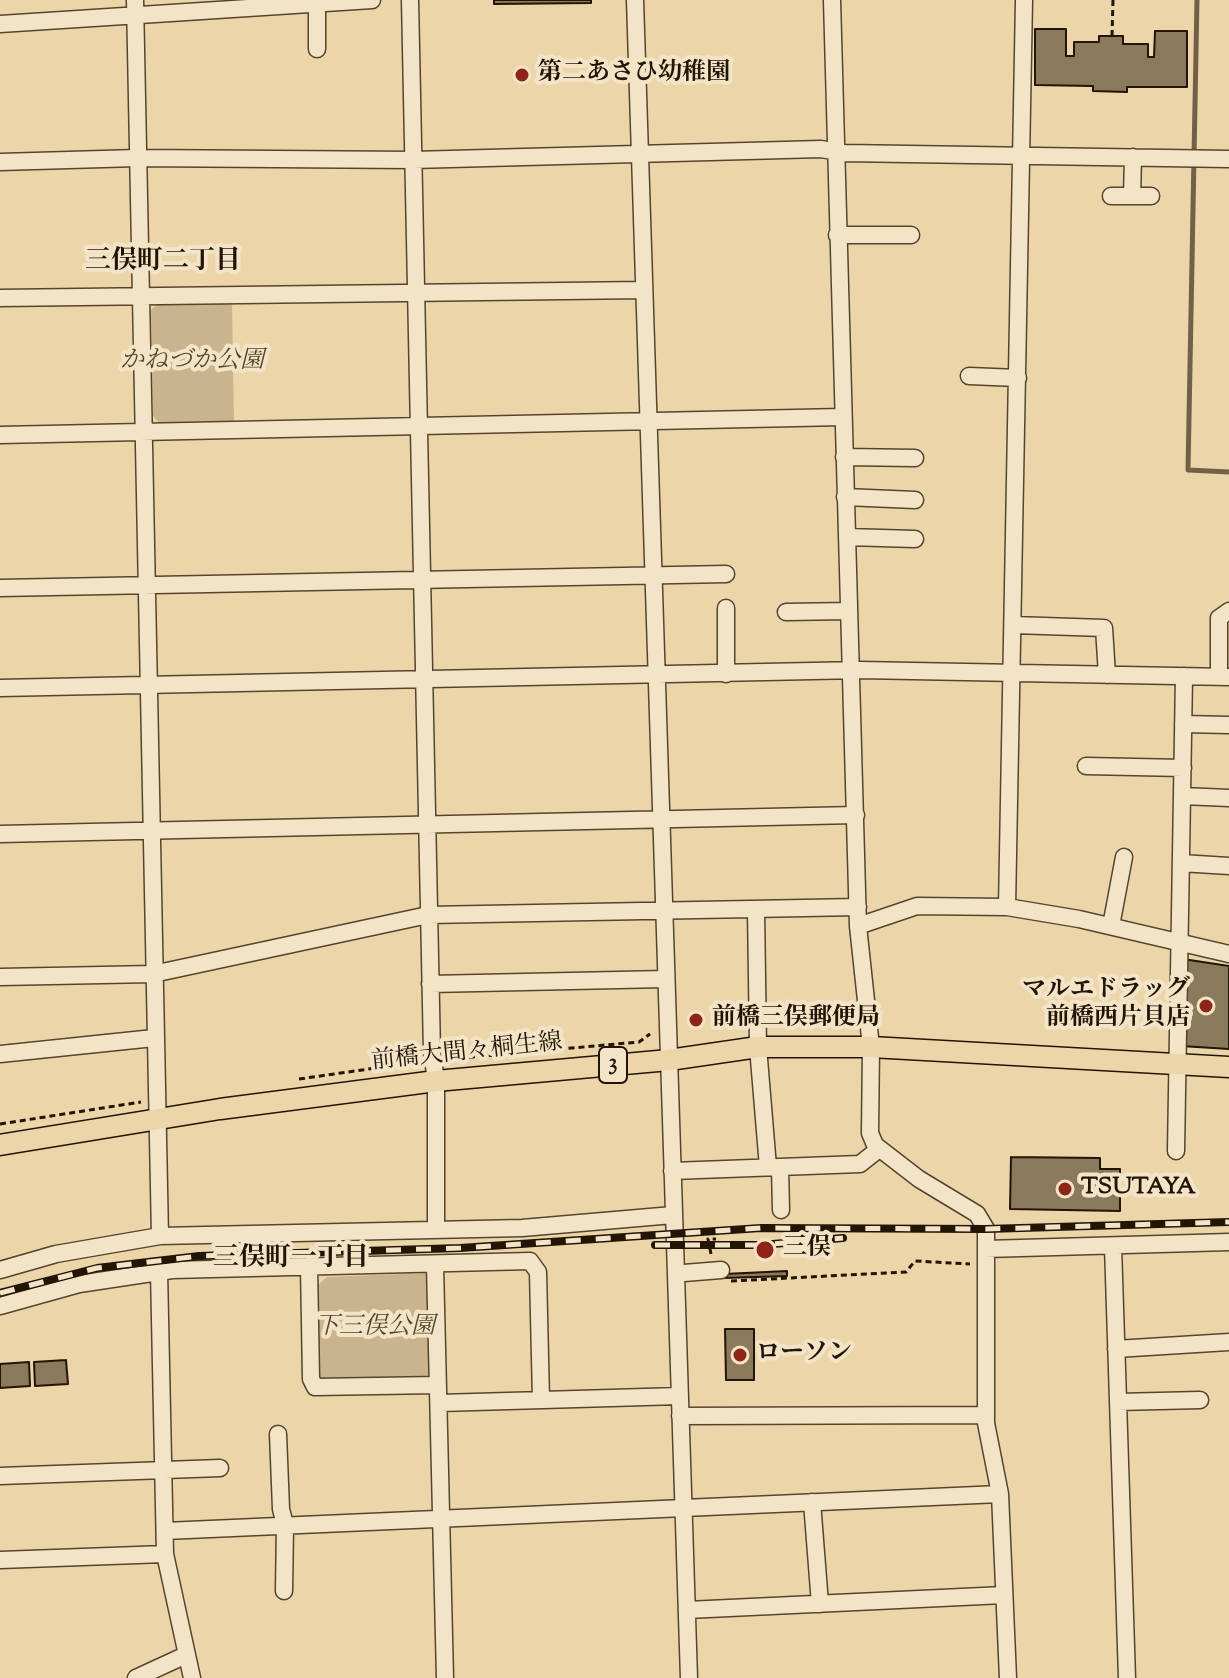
<!DOCTYPE html>
<html>
<head>
<meta charset="utf-8">
<style>
	body { margin:0 }
	canvas { display:block; background:#ecd5a9 }
</style>
</head>
<body>
<canvas width="1229" height="1678"></canvas>
<script>
const ctx = document.querySelector('canvas').getContext('2d');
ctx.lineJoin = 'round';
function fillPath(path, color) {
  ctx.fillStyle = color;
  ctx.fill(path, 'evenodd');
}
function toPath(rows) {
  const path = new Path2D();
  for (const r of rows) {
    path.moveTo(r[0], r[1]);
    for (let i = 2; i < r.length; i += 2) path.lineTo(r[i], r[i + 1]);
  }
  return path;
}
function stroke(path, color, width, dash) {
  ctx.strokeStyle = color;
  ctx.lineWidth = width;
  ctx.lineCap = dash ? 'butt' : 'round';
  ctx.setLineDash(dash || []);
  ctx.stroke(path);
}
function drawText(font, color, halo, rows, align = 'center') {
  ctx.font = font + ' "Sorts Mill Goudy","Noto Serif JP",serif';
  ctx.lineWidth = 8;
  ctx.setLineDash([]);
  ctx.textBaseline = 'middle';
  ctx.strokeStyle = halo;
  ctx.fillStyle = color;
  for (const [text, x, y, turn = 0] of rows) {
    ctx.save();
    ctx.translate(x, y);
    ctx.rotate((+turn || 0) * Math.PI / 180);
    ctx.textAlign = isNaN(turn) ? turn : align;
    if (halo) ctx.strokeText(text, 0, 0);
    ctx.fillText(text, 0, 0);
    ctx.restore();
  }
}
const green = toPath([
	[232,303,234,423,160,424,153,416,151,310,158,304],
	[429,1273,433,1380,318,1380,318,1285,327,1277]
]);
const stream = toPath([
	[1197,0,1188,470,1229,472]
]);
const building = toPath([
	[494,0,591,0,591,3,494,4,494,0],
	[1035,29,1066,29,1066,56,1074,56,1074,42,1099,42,1099,36,1123,36,1123,44,1148,44,1148,57,1154,57,1155,31,1187,31,1187,87,1127,87,1127,92,1093,91,1093,86,1035,85,1035,29],
	[1183,959,1229,966,1229,1049,1181,1046,1183,959],
	[1011,1157,1100,1158,1100,1169,1120,1169,1120,1211,1010,1209,1011,1157],
	[787,1271,787,1276,724,1278,724,1274,787,1271],
	[725,1329,754,1329,754,1380,726,1380,725,1329],
	[66,1360,68,1384,35,1386,34,1362,66,1360],
	[29,1362,30,1386,0,1388,0,1364,29,1362]
]);
const path = toPath([
	[1112,36,1113,0],
	[449,1059,639,1042,650,1034],
	[299,1079,418,1062],
	[0,1124,141,1102],
	[711,1254,708,1239,716,1239],
	[731,1281,906,1272,915,1261,970,1264]
]);
const minor = toPath([
	[135,0,160,1236],
	[410,0,432,1052,436,1081,436,1230],
	[635,0,689,1678],
	[832,0,858,926,871,1047,870,1133,875,1145,919,1179,977,1214,986,1229,986,1423,1000,1494],
	[0,24,372,0],
	[317,49,317,3],
	[0,162,137,158,413,160,821,149,844,153,1229,159],
	[1111,196,1151,196],
	[1132,196,1133,157],
	[837,235,911,235],
	[0,298,644,290],
	[969,376,1018,378],
	[0,435,842,417],
	[844,457,915,458],
	[845,497,915,500],
	[847,537,915,539],
	[0,588,726,574],
	[726,608,726,674],
	[786,612,849,611],
	[1013,625,1104,628,1107,675],
	[1219,677,1219,618,1229,611],
	[0,688,860,670,1229,677],
	[1183,724,1229,725],
	[1086,766,1183,768],
	[1183,796,1229,798],
	[0,834,856,815],
	[1181,863,1229,866],
	[1007,907,1024,0],
	[756,909,758,1047,768,1167],
	[858,926,917,906,1007,907,1079,919,1229,954],
	[1111,926,1124,857],
	[0,977,153,974,428,915,858,907],
	[430,984,665,979],
	[0,1054,154,1038],
	[1176,1151,1184,676],
	[780,1167,781,1210],
	[672,1171,860,1164,879,1149],
	[1113,1246,1127,1678],
	[986,1249,1229,1242],
	[309,1266,311,1379,315,1387,438,1385],
	[435,1266,445,1678],
	[0,1270,56,1254,160,1236,522,1228,673,1215],
	[159,1271,165,1554,192,1678],
	[684,1273,721,1270],
	[0,1306,79,1284,172,1270,530,1261,538,1272,541,1400],
	[1116,1349,1229,1342],
	[1118,1402,1200,1400],
	[440,1403,679,1396],
	[680,1416,985,1415],
	[278,1434,281,1509,285,1525,284,1591],
	[0,1476,220,1468],
	[812,1502,820,1604],
	[165,1531,1000,1494,1008,1678],
	[0,1560,165,1554],
	[687,1610,1004,1595],
	[136,1678,186,1655]
]);
const major = toPath([
	[0,1145,220,1109,436,1081,669,1060,758,1047,871,1047,1229,1067]
]);
const rail = toPath([
	[655,1245,761,1245,843,1238],
	[0,1293,97,1268,199,1256,460,1248,761,1228,986,1229,1229,1222]
]);
const markers = [
	[522,75,8,"#8f2418"],
	[1206,1006,8,"#8f2418"],
	[696,1020,8,"#8f2418"],
	[1065,1189,8,"#8f2418"],
	[765,1250,10,"#8f2418"],
	[740,1355,8,"#8f2418"]
];
const shields = [
	[613,1065,28]
];
const shieldNames = [
	["3",613,1065]
];
const poiNames = [
	["第二あさひ幼稚園",538,75],
	["マルエドラッグ",1190,992,"right"],
	["前橋西片貝店",1190,1020,"right"],
	["前橋三俣郵便局",712,1020],
	["TSUTAYA",1081,1189],
	["三俣",783,1250],
	["ローソン",756,1355]
];
const parkNames = [
	["かねづか公園",192,363],
	["下三俣公園",375,1329]
];
const streetNames = [
	["前橋大間々桐生線",467,1054,-6]
];
const neighbourhoodNames = [
	["三俣町二丁目",163,264],
	["三俣町一丁目",291,1261]
];
fillPath(green, '#cab48d');
stroke(stream, '#726147', 5);
fillPath(building, '#8b795b');
stroke(building, '#221506', 2);
stroke(minor, '#54452f', 19);
stroke(major, '#221506', 23);
stroke(path, '#221506', 3, [6, 4]);
stroke(minor, '#f3e4c7', 16);
stroke(major, '#ecd5a9', 20);
stroke(rail, '#221506', 8);
stroke(rail, '#f3e4c7', 5, [15]);
for (const [x, y, r, color] of markers) {
  const dot = new Path2D();
  dot.arc(x, y, r, 0, 2 * Math.PI);
  ctx.fillStyle = color;
  ctx.fill(dot);
  stroke(dot, '#f3e4c7', 3);
}
for (const [x, y, w] of shields) {
  const box = new Path2D();
  box.roundRect(x - w / 2, y - 18, w, 36, 6);
  ctx.fillStyle = '#f3e4c7';
  ctx.fill(box);
  stroke(box, '#221506', 2);
}
drawText('bold 22px', '#221506', null, shieldNames);
drawText('bold 24px', '#221506', '#f3e4c7', poiNames, 'left');
drawText('italic 24px', '#54452e', '#f3e4c7', parkNames);
drawText('24px', '#221506', '#f3e4c7', streetNames);
drawText('bold 26px', '#221506', '#f3e4c7', neighbourhoodNames);
</script>
</body>
</html>
